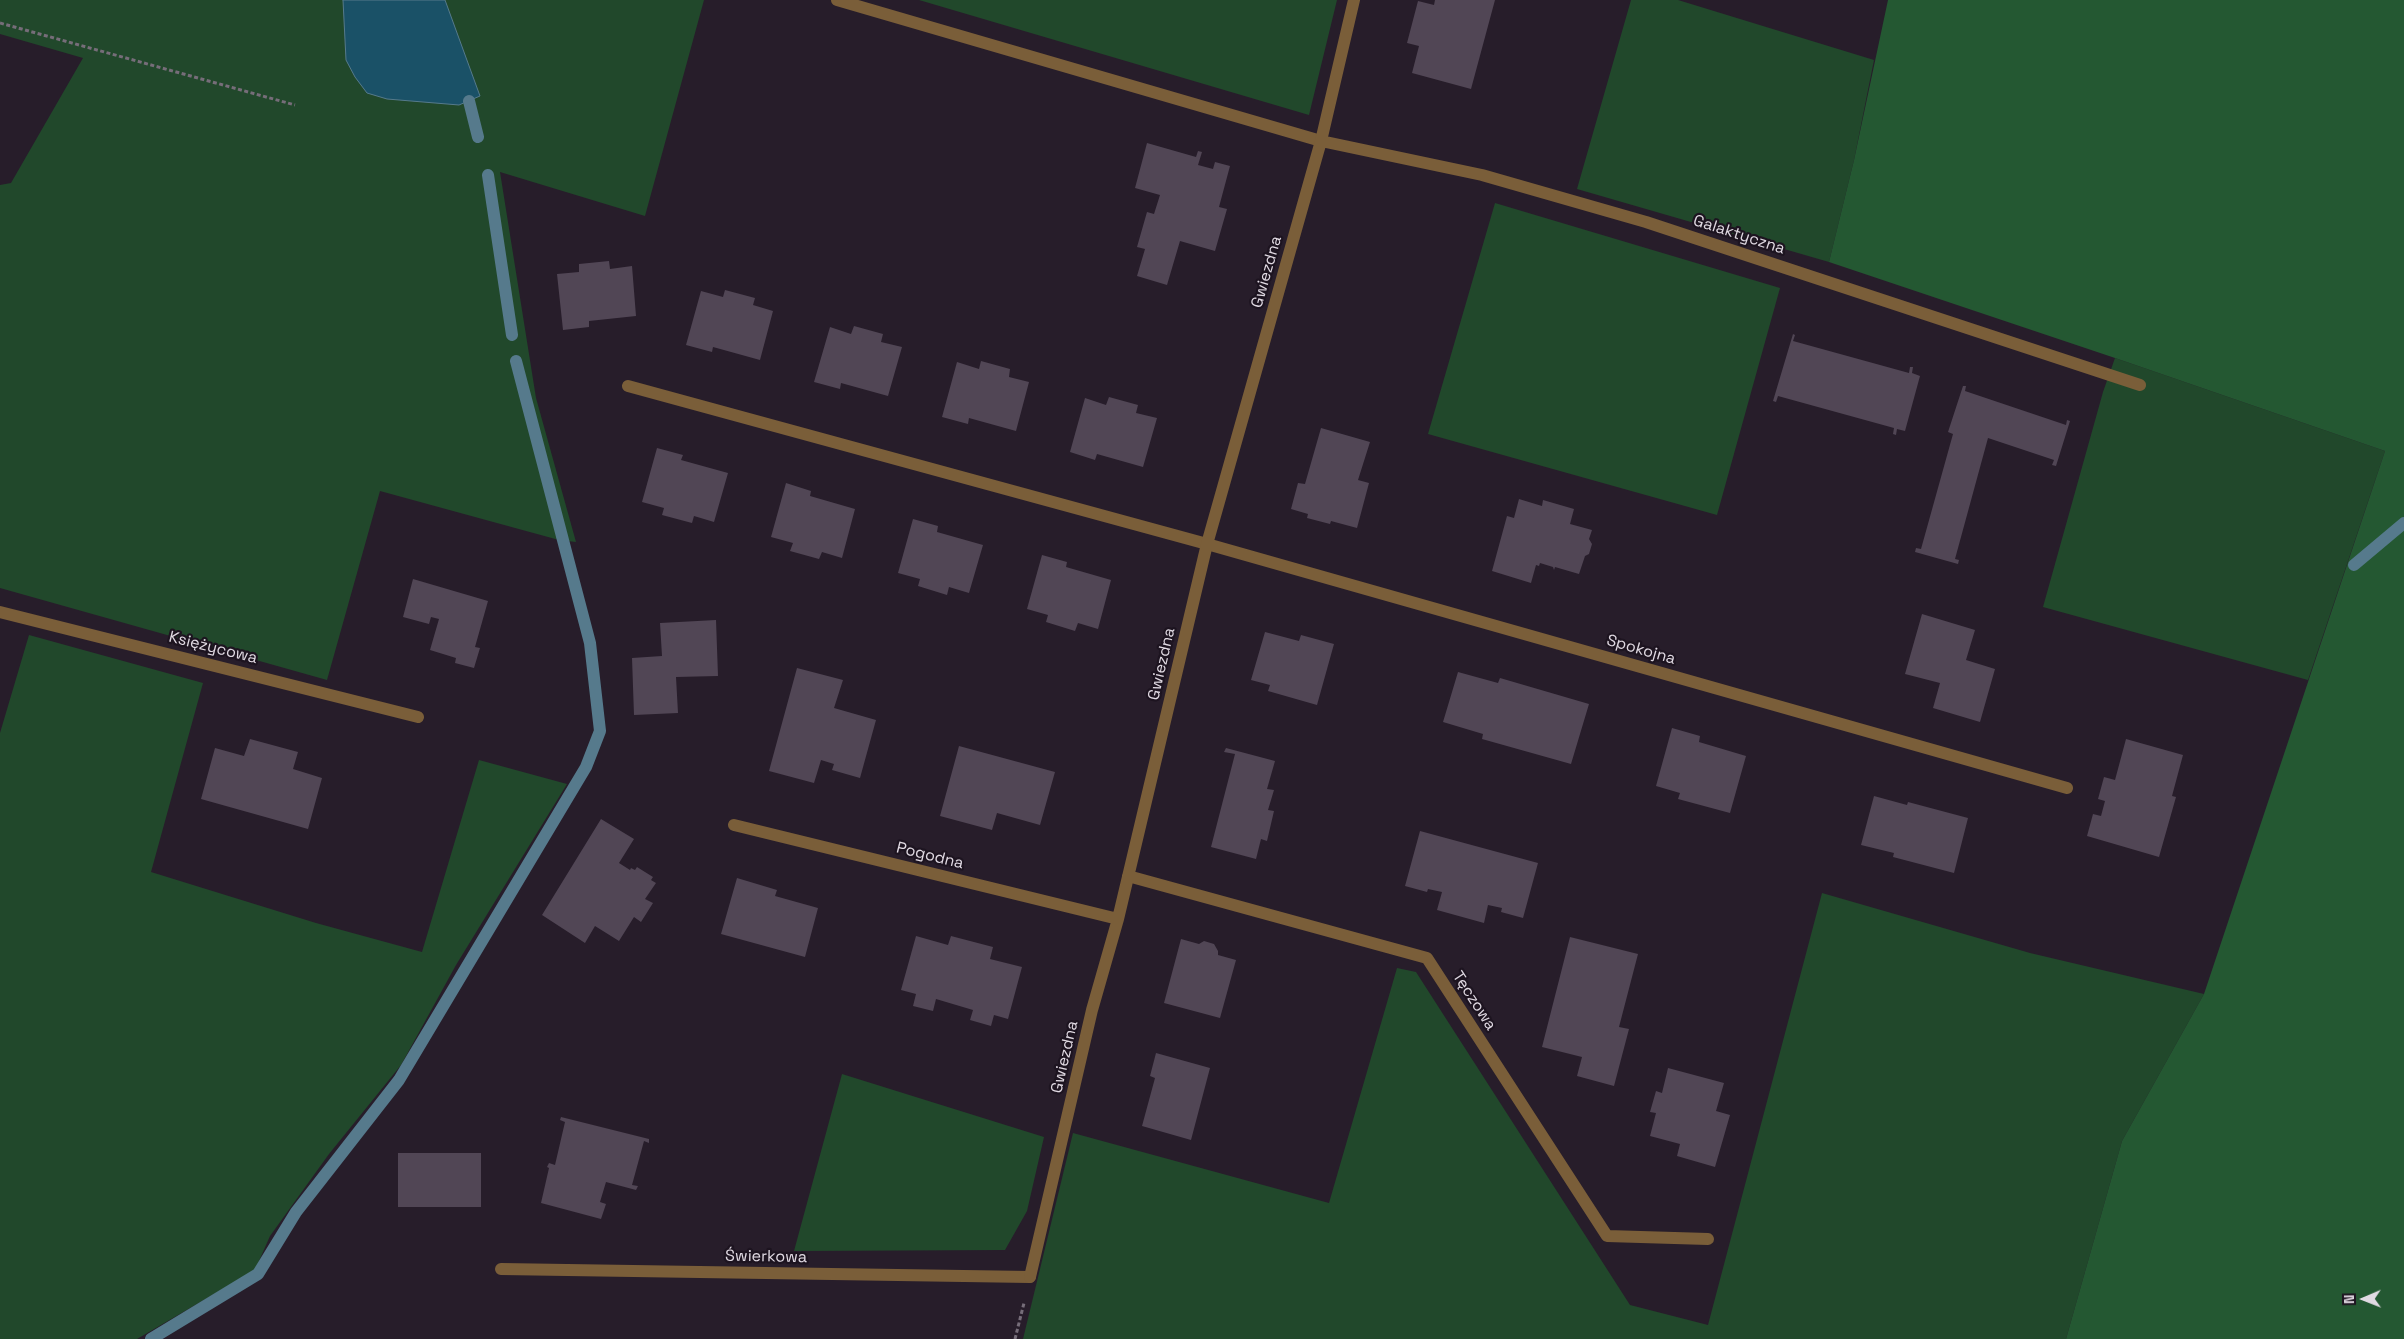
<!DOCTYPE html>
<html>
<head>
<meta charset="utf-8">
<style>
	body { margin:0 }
	#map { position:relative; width:2404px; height:1339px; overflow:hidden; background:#271d2a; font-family:"Space Grotesk",sans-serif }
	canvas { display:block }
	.north { position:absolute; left:2339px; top:1274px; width:50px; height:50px; -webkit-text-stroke:4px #1d1420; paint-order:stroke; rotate:269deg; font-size:14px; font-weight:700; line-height:20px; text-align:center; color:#e1dae3 }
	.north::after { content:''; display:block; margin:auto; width:18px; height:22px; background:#e1dae3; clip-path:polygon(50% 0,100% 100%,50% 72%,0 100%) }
</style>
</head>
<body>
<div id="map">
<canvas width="2404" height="1339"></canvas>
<div class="north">N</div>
</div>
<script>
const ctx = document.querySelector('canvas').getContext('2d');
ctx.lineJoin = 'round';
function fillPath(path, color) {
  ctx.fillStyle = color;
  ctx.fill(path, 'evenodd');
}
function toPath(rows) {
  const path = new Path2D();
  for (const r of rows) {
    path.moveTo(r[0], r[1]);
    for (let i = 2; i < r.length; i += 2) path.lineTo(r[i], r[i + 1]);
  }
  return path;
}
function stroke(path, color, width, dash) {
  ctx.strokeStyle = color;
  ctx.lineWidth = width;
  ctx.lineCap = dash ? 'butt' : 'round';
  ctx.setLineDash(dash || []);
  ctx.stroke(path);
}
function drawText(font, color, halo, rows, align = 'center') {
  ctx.font = font + ' "Space Grotesk",sans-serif';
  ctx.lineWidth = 4.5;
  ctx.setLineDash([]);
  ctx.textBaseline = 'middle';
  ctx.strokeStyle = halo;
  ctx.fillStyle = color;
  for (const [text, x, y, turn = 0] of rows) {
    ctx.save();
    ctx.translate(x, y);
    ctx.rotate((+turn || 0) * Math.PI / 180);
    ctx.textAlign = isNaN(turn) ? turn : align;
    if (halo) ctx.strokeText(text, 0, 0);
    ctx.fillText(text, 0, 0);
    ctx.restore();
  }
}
const green = toPath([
	[0,0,704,0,645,216,500,172,536,398,576,542,559,540,380,491,327,680,0,588,0,185,11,183,83,58,0,34],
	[919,0,1337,0,1309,115],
	[1631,0,1678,0,1874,60,1854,160,1829,262,1577,189],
	[1495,203,1780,288,1717,515,1428,434],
	[2115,358,2385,451,2308,680,2043,607,2103,392],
	[29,635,203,683,151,872,316,923,422,952,479,760,567,784,456,965,401,1065,329,1154,270,1236,255,1270,137,1339,0,1339,0,733],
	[1822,893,2030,953,2204,994,2122,1141,2066,1339,1023,1339,1073,1133,1329,1203,1397,968,1416,972,1630,1305,1708,1325],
	[842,1074,1044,1137,1027,1211,1005,1250,794,1251]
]);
const forest = toPath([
	[1888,0,2404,0,2404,1339,2066,1339,2122,1141,2204,994,2385,451,2115,358,1829,262,1854,160]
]);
const water = toPath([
	[343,0,445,0,480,96,459,105,387,99,367,93,355,77,346,60,343,0]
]);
const stream = toPath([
	[469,101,478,137],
	[488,175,512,335],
	[2354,565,2404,523],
	[151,1339,258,1274,296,1212,399,1080,586,767,600,731,590,643,516,361]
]);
const building = toPath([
	[1435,0,1495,0,1471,89,1412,73,1419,46,1407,43,1418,1,1434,5],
	[1147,143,1196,157,1198,151,1202,152,1198,165,1213,169,1215,162,1230,166,1219,207,1227,209,1215,251,1180,241,1167,285,1137,276,1145,249,1137,247,1147,212,1154,214,1160,195,1135,188],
	[609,261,610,269,632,266,636,316,589,321,589,327,563,330,557,274,579,272,579,264],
	[725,290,755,298,753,305,773,311,760,360,713,347,712,352,686,345,701,291,723,297],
	[854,326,883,334,881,342,902,347,888,396,841,383,840,389,814,382,830,327,851,334],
	[1793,334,1795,335,1793,341,1909,373,1910,367,1913,367,1912,373,1920,376,1905,431,1897,429,1896,435,1893,434,1894,428,1778,396,1776,402,1773,401],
	[981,361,1010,369,1009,377,1029,382,1016,431,969,418,968,424,942,417,957,362,979,369],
	[1963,386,1966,386,1965,391,2066,425,2067,420,2070,421,2056,466,2052,465,2054,460,1988,438,1955,559,1959,560,1958,564,1915,552,1916,548,1921,549,1953,434,1948,432],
	[1109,397,1138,405,1136,413,1157,418,1143,467,1097,454,1095,460,1070,452,1085,398,1106,405],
	[1321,428,1370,442,1358,480,1369,483,1357,528,1331,521,1330,524,1307,518,1308,514,1291,509,1298,483,1305,484],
	[657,448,683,455,681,460,728,473,714,522,694,516,692,523,662,515,664,508,642,502],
	[786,483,811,491,810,496,855,509,842,558,822,552,819,559,790,551,793,543,771,537],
	[1519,499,1542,506,1543,500,1574,509,1570,524,1592,530,1589,539,1592,544,1589,554,1585,556,1579,574,1555,567,1554,570,1553,567,1540,563,1539,566,1536,565,1531,583,1492,571,1507,516,1514,518],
	[913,519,938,526,937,532,983,545,969,593,949,587,947,595,918,586,920,579,898,573],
	[1042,555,1067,562,1066,567,1111,580,1098,629,1078,623,1075,631,1046,622,1048,615,1027,609],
	[413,579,488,601,475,647,480,648,474,668,455,663,456,658,430,650,439,619,431,617,429,624,403,617],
	[1922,614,1975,630,1966,660,1995,669,1980,722,1933,708,1940,683,1905,674],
	[716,620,718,676,676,677,678,713,634,715,632,658,662,656,660,623],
	[1265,632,1299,641,1301,635,1334,644,1317,705,1268,691,1270,685,1251,680],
	[797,668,843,680,834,708,876,720,860,778,832,770,834,764,821,760,814,783,769,771],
	[1458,672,1498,683,1500,678,1589,704,1571,764,1482,739,1483,734,1443,722],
	[1672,728,1700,736,1699,742,1746,756,1730,813,1678,799,1680,793,1656,786],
	[250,739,298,752,293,769,322,778,308,829,201,799,215,748,244,756],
	[2126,739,2183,755,2172,796,2176,797,2159,857,2087,836,2093,814,2101,816,2105,801,2098,799,2104,777,2115,780],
	[959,746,1055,772,1040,825,997,813,992,830,940,816],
	[1226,748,1275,761,1267,789,1274,790,1268,810,1274,811,1267,841,1261,839,1256,859,1211,847,1235,754,1224,752],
	[1874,796,1907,805,1908,802,1968,818,1954,873,1893,857,1894,853,1861,845],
	[601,819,634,839,619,863,630,870,631,868,635,870,637,867,653,877,651,880,656,883,645,899,653,903,641,922,634,917,619,941,595,926,585,943,542,915],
	[1420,831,1538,863,1523,918,1501,912,1502,908,1488,905,1484,923,1437,910,1442,892,1428,889,1427,892,1405,886],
	[737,878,777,890,775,896,818,908,805,957,721,934],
	[916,936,948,945,951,936,993,947,990,959,1022,967,1008,1019,994,1015,991,1026,970,1020,973,1010,936,999,933,1011,913,1006,916,994,901,990],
	[1570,937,1638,954,1619,1027,1629,1029,1614,1086,1577,1076,1582,1057,1542,1047],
	[1181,939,1199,944,1204,941,1214,944,1218,951,1218,955,1236,960,1220,1018,1164,1003],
	[1156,1053,1210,1068,1191,1140,1142,1126,1155,1078,1150,1076],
	[1668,1068,1724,1083,1716,1111,1730,1115,1715,1167,1677,1156,1680,1144,1650,1136,1656,1113,1650,1112,1656,1091,1662,1093],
	[561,1117,649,1139,649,1143,644,1141,632,1185,638,1186,636,1190,606,1182,600,1202,606,1204,601,1219,541,1203,549,1168,547,1167,549,1163,555,1165,565,1122,560,1120],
	[398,1153,481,1153,481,1207,398,1207]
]);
const path = toPath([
	[0,23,295,105],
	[1015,1339,1024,1303]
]);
const service = toPath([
	[837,0,1321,141],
	[628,386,1207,544],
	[501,1269,1030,1277]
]);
const minor = toPath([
	[1321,141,1482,175,1646,222,2140,385],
	[1207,544,2067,788],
	[0,612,418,717],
	[734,825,1118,919],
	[1128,876,1427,958,1607,1236,1708,1239],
	[1030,1277,1092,1010,1118,919,1207,544,1321,141,1354,0]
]);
const streetNames = [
	["Galaktyczna",1739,235,18],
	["Gwiezdna",1267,272,-74],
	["Księżycowa",213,648,14],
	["Spokojna",1641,650,16],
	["Gwiezdna",1162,664,-77],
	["Pogodna",930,856,14],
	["Tęczowa",1474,1001,57],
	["Gwiezdna",1065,1057,-77],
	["Świerkowa",766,1257,1]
];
fillPath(green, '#21482b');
fillPath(forest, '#245832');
fillPath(water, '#1a5167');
stroke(water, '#567a8c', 1);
stroke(stream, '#567a8c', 12);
fillPath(building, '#514655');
stroke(path, '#766d79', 3, [4, 2.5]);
stroke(service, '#7a5e39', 12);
stroke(minor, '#7a5e39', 12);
drawText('16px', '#e1dae3', '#1d1420', streetNames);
</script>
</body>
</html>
